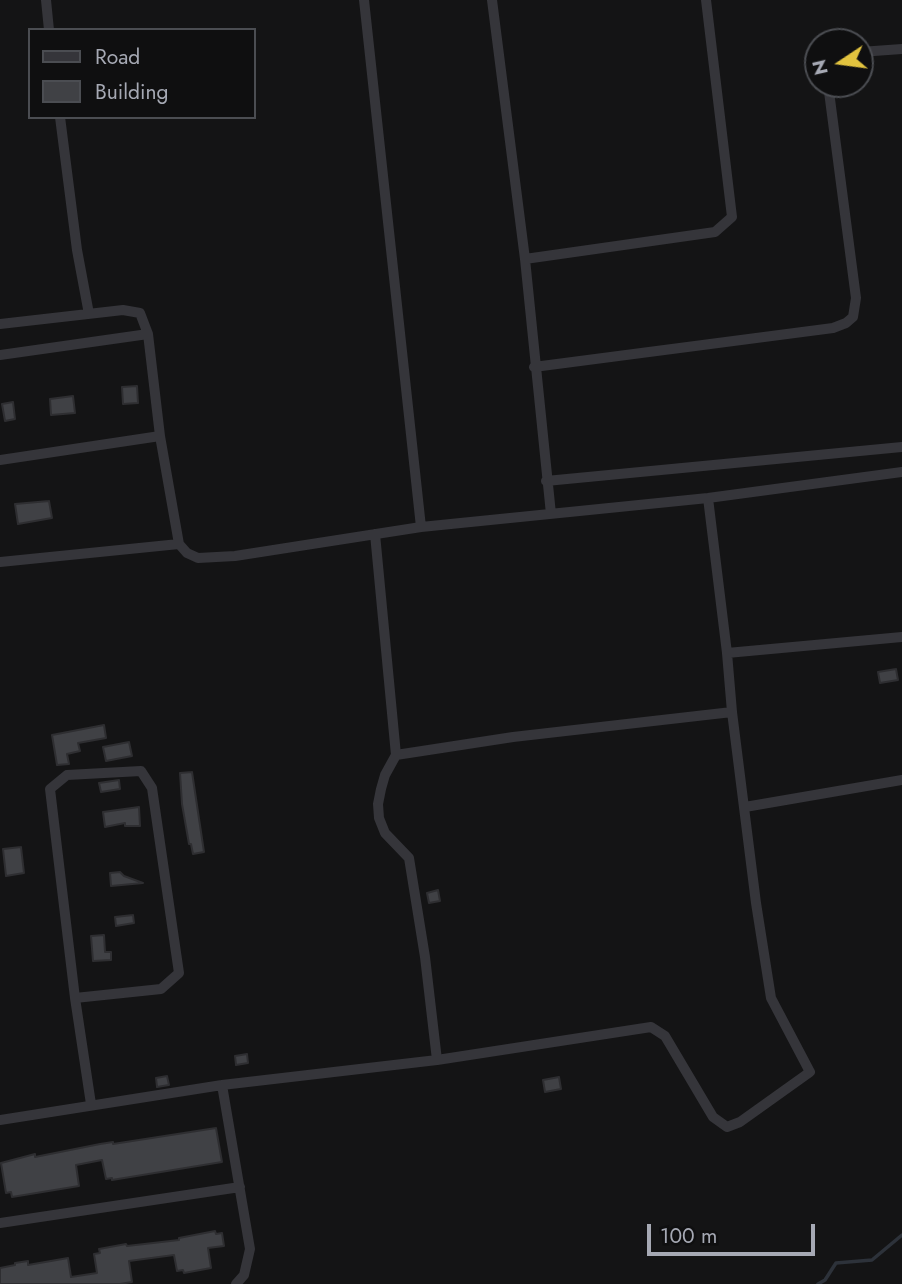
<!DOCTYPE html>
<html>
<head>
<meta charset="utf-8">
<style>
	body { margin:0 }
	#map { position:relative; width:902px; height:1284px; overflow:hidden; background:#141415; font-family:Jost,sans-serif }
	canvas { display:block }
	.legend { position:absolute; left:28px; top:28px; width:228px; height:91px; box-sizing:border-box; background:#0f0f10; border:2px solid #4b4d52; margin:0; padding:9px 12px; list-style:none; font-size:21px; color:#a6a9b4 }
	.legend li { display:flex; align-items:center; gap:14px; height:35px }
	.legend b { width:35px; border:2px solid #4b4d52 }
	.north { position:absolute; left:804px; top:28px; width:70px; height:70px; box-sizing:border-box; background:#0f0f10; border:2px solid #4b4d52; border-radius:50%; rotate:257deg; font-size:19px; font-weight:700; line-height:28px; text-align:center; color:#a6a9b4 }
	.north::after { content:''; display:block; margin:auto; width:24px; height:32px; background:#e2c33f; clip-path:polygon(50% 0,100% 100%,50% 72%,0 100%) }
	.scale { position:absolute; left:647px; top:1224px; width:168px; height:32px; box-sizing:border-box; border:4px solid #a6a9b4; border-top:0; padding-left:9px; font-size:21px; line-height:24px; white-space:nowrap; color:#a6a9b4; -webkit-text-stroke:5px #0f0f10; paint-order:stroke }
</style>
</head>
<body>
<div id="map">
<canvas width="902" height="1284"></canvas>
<ul class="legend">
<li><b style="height:9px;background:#35353a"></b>Road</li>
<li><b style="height:19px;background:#404145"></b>Building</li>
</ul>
<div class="north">N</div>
<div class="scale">100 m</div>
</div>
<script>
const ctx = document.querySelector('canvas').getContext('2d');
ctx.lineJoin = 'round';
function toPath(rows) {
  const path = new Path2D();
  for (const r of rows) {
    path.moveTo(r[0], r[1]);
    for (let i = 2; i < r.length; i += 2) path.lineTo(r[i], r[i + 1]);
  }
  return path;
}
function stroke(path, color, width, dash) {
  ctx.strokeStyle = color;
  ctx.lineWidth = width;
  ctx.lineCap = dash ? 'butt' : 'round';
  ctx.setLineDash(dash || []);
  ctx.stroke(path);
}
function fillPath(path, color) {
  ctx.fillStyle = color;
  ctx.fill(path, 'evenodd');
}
const stream = toPath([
	[818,1284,825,1280,836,1263,872,1260,902,1235]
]);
const building = toPath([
	[137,386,138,403,123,404,122,387,137,386],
	[73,396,75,413,51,415,50,399,73,396],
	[13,402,15,419,5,421,2,404,13,402],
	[49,501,52,518,18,524,15,504,49,501],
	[896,669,898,680,880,683,878,672,896,669],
	[104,725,106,738,78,743,80,751,67,754,69,764,57,765,52,735,104,725],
	[129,742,132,756,106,761,103,747,129,742],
	[192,772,204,852,193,854,191,844,189,844,182,804,180,773,192,772],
	[119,780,120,789,101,792,99,783,119,780],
	[139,807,140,826,125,826,125,823,105,827,103,812,139,807],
	[21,847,24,873,6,876,3,849,21,847],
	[120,872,124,876,143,883,111,886,110,873,120,872],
	[438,890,440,901,429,903,427,893,438,890],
	[133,915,134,923,116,926,115,917,133,915],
	[104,935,105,952,111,952,111,960,93,961,91,936,104,935],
	[247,1054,248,1063,236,1065,235,1056,247,1054],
	[167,1076,169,1085,157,1087,156,1078,167,1076],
	[559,1077,561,1089,545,1092,543,1080,559,1077],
	[216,1128,222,1162,112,1180,112,1178,106,1179,102,1160,76,1165,79,1186,12,1197,11,1192,6,1193,1,1163,35,1154,35,1157,100,1144,113,1142,113,1144,216,1128],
	[215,1231,216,1234,222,1233,224,1246,208,1248,211,1268,184,1273,183,1270,177,1271,174,1255,129,1261,132,1282,120,1284,0,1284,0,1268,15,1265,15,1263,28,1261,28,1265,68,1258,71,1277,97,1273,94,1254,100,1253,99,1249,126,1244,127,1246,179,1240,179,1238,215,1231]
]);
const street = toPath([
	[46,0,49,30],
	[364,0,421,527],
	[492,0,525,259,551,514],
	[860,52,902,49],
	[60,117,77,250,89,314],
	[525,259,715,232,732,217,706,0],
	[0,324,123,310,140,313,148,334,160,436,179,544,187,553,198,558,235,556,421,527,708,498,902,472],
	[0,355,148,334],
	[534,367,833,328,846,323,853,317,856,298,828,84],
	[0,460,160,436],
	[546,481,902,447],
	[375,534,396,755,385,775,381,789,378,804,379,818,385,833,409,858,425,957,437,1060],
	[0,562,179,544],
	[727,653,902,637],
	[396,755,513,737,732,712,727,653,708,498],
	[745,807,902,780],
	[75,998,161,989,179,973,152,788,141,771,67,775,50,789,75,998,91,1104],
	[222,1085,250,1249,244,1275,236,1284],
	[0,1120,222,1085,437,1060,651,1027,665,1036,713,1117,727,1127,740,1122,810,1072,771,998,756,903,732,712],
	[0,1223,240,1187]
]);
stroke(stream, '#2d323a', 3.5);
fillPath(building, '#404145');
stroke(building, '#2e2e31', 2);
stroke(street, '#35353a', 10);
</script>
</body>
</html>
